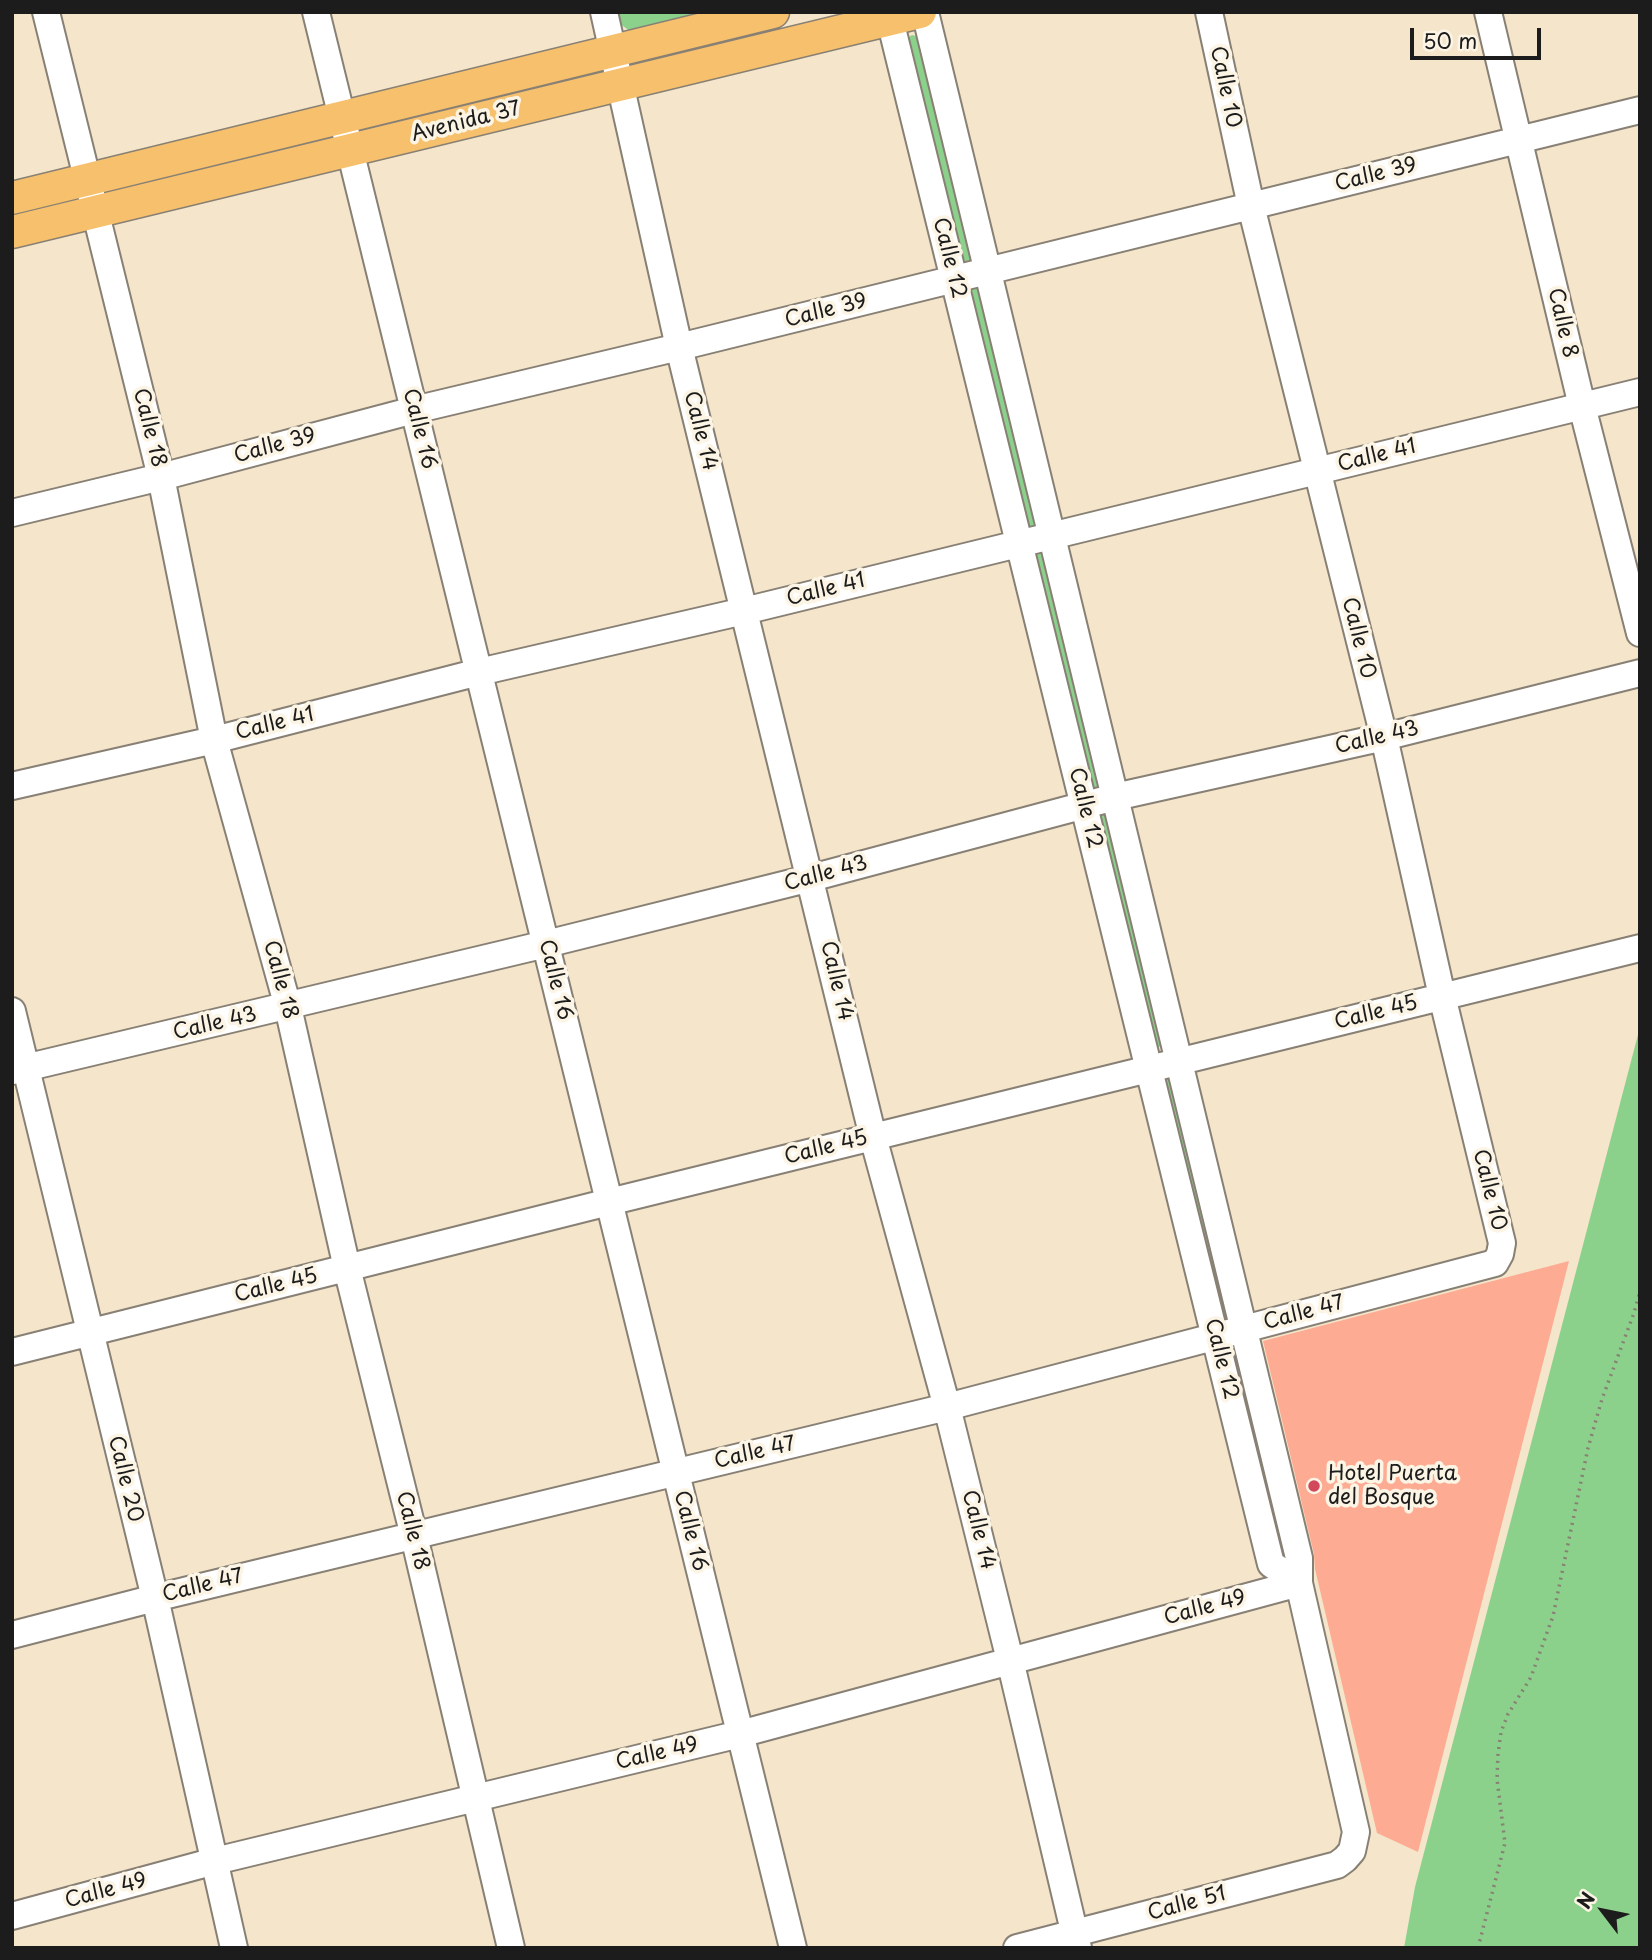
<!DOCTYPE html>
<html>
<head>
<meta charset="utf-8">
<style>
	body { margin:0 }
	#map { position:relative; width:1652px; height:1960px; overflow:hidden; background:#f4e5cb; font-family:"Playpen Sans",sans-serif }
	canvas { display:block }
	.frame { position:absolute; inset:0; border:14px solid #1c1c1c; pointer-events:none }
	.north { position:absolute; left:1568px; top:1876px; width:70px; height:70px; -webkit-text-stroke:5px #fcf5e5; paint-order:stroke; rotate:302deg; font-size:19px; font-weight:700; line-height:28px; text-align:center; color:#1c1c1c }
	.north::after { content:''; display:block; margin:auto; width:24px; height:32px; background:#1c1c1c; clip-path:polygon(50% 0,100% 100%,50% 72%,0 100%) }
	.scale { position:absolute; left:1410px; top:28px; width:131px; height:32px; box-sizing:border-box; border:4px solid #1c1c1c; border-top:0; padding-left:9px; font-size:21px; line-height:24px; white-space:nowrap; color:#1c1c1c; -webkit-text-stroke:5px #fcf5e5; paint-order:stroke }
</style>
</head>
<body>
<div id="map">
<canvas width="1652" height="1960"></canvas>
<div class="frame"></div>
<div class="north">N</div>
<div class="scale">50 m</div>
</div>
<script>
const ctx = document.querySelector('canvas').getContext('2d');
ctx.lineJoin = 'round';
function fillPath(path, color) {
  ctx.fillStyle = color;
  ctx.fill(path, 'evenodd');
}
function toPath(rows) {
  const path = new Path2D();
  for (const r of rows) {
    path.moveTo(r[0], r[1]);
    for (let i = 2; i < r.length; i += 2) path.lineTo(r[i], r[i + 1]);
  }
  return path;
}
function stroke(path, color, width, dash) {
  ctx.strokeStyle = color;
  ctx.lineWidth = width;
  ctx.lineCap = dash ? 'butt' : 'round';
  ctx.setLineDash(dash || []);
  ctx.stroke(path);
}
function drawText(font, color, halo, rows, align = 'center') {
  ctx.font = font + ' "Playpen Sans",sans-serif';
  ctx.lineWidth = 7;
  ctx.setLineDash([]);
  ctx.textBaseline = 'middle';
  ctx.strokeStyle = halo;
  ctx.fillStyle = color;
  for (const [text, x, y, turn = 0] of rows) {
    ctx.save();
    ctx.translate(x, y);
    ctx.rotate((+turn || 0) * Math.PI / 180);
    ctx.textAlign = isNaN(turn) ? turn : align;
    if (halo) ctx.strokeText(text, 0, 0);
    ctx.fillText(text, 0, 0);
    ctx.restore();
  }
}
const green = toPath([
	[616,12,713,12,630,31,620,24],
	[912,35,920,37,977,263,963,270,905,40],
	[973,287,981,289,1038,526,1028,531,969,289],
	[1045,551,1099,787,1096,789,1092,789,1033,552],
	[1105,808,1162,1045,1159,1047,1155,1047,1095,813],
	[1640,1027,1640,1948,1404,1948,1415,1887],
	[1175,1071,1235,1318,1224,1328,1157,1075],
	[1243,1374,1292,1552,1282,1562,1236,1377]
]);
const building = toPath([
	[1569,1261,1418,1852,1377,1833,1315,1569,1314,1554,1263,1341]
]);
const path = toPath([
	[1478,1948,1505,1843,1497,1779,1498,1754,1501,1732,1508,1714,1531,1677,1553,1616,1588,1448,1602,1399,1634,1313,1640,1291]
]);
const minor = toPath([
	[46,12,161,477,214,740,288,1007,347,1268,414,1536,511,1948],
	[316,12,793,1948],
	[604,12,679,347,873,1137,947,1407,1010,1660,1078,1948],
	[925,12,1299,1558,1299,1583,1356,1832,1352,1851,1345,1859,1337,1865,1017,1948],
	[1488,12,1582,406,1640,633],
	[890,20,1271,1564,1299,1583],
	[12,513,161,477,414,410,679,347,1640,110],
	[12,786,214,740,479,672,744,611,1640,392],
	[12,1011,155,1598,234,1948],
	[12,1071,546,944,811,878,1115,797,1384,737,1640,673],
	[12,1352,609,1202,1640,948],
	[12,1635,155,1598,947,1407,1495,1263,1500,1254,1502,1243,1442,996,1384,737,1251,206,1209,12],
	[12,1916,215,1861,740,1734,1299,1583]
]);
const major = toPath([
	[12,198,773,12],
	[12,232,920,12]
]);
const markers = [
	[1314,1486,7,"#d1495b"]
];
const streetNames = [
	["Calle 10",1225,87,78],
	["Avenida 37",466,122,-14],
	["Calle 39",1376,175,-14],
	["Calle 12",949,258,76],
	["Calle 39",826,311,-14],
	["Calle 8",1562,323,77],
	["Calle 18",149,428,76],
	["Calle 16",419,429,76],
	["Calle 14",700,431,76],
	["Calle 39",275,446,-15],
	["Calle 41",1377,456,-14],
	["Calle 41",826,590,-14],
	["Calle 10",1358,638,76],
	["Calle 41",275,724,-14],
	["Calle 43",1377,738,-13],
	["Calle 12",1085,808,76],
	["Calle 43",826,874,-15],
	["Calle 18",280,980,75],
	["Calle 16",555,980,76],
	["Calle 14",836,981,77],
	["Calle 45",1376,1013,-14],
	["Calle 43",215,1024,-13],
	["Calle 45",826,1148,-14],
	["Calle 10",1489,1190,76],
	["Calle 45",276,1286,-14],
	["Calle 47",1304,1313,-15],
	["Calle 12",1221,1359,76],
	["Calle 47",755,1453,-13],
	["Calle 20",125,1479,76],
	["Calle 14",978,1530,76],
	["Calle 18",412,1531,76],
	["Calle 16",690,1531,76],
	["Calle 47",203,1586,-14],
	["Calle 49",1205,1608,-15],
	["Calle 49",657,1754,-13],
	["Calle 49",106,1891,-15],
	["Calle 51",1187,1904,-15]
];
const poiNames = [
	["Hotel Puerta",1328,1474],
	["del Bosque",1328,1498]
];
fillPath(green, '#8bd18b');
fillPath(building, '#fdac93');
stroke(minor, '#888074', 30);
stroke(major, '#888074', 35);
stroke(path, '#888074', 3.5, [2, 5]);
stroke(minor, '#fff', 26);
stroke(major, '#f7c06c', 32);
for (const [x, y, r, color] of markers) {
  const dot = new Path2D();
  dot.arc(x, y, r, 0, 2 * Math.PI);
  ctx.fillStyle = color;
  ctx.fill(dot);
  stroke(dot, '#fcf5e5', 2.5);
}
drawText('21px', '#1c1c1c', '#fcf5e5', streetNames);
drawText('21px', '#1c1c1c', '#fcf5e5', poiNames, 'left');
</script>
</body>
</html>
